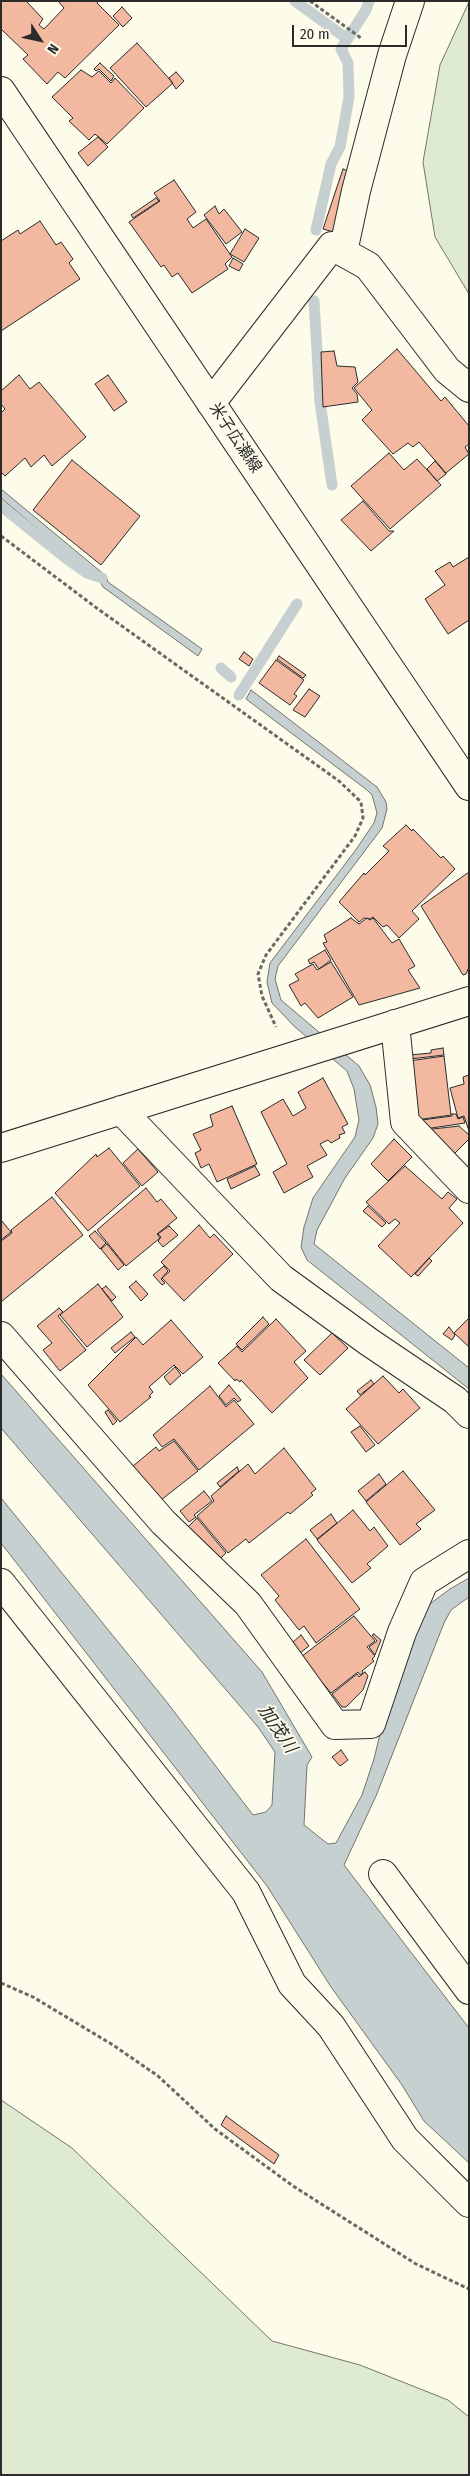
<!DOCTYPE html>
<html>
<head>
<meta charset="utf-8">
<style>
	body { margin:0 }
	#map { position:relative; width:470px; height:2476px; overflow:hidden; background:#fdfbea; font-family:"Fira Sans Condensed",sans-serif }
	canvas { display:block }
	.frame { position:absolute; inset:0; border:2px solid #2b2b2b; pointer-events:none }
	.north { position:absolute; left:15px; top:15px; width:50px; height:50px; -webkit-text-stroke:4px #fdfbea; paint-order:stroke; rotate:125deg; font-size:14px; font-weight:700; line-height:20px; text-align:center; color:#2b2b2b }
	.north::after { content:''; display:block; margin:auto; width:18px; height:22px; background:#2b2b2b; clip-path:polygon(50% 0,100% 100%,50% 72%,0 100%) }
	.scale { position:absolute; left:292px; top:25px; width:115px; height:22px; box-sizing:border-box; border:2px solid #2b2b2b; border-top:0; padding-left:6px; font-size:15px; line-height:18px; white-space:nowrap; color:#2b2b2b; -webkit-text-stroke:4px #fdfbea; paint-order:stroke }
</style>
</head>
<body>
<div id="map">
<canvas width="470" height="2476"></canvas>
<div class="frame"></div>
<div class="north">N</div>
<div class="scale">20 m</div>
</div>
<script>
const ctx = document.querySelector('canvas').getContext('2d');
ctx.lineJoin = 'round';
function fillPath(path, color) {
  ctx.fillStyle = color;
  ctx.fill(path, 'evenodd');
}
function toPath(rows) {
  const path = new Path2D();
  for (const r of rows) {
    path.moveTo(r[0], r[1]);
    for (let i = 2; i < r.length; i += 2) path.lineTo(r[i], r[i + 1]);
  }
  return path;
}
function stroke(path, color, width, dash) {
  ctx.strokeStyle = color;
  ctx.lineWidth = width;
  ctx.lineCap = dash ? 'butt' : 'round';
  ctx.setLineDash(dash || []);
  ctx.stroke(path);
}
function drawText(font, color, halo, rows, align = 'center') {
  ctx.font = font + ' "Fira Sans Condensed","Noto Sans JP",sans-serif';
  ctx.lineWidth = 4;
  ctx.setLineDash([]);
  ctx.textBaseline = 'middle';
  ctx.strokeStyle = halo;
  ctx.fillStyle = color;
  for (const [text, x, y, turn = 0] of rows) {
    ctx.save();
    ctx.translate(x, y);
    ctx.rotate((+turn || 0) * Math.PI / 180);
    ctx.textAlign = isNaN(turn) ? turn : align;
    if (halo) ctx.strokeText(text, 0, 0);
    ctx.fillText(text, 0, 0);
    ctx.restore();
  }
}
const green = toPath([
	[469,2,469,294,435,237,423,162,440,65,469,2],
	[1,2100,72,2148,272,2341,360,2365,448,2400,469,2417,469,2475,1,2475,1,2100]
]);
const water = toPath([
	[1,489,106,576,108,582,202,649,198,656,103,587,101,583,1,498,1,489],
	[251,690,377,787,386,802,387,809,382,828,278,966,275,979,281,1000,359,1066,370,1085,376,1107,378,1124,373,1138,345,1178,317,1230,314,1244,469,1368,469,1389,307,1260,301,1247,304,1227,313,1198,355,1137,359,1120,354,1089,347,1071,295,1027,272,1003,267,982,270,963,355,851,374,823,377,813,372,795,367,790,246,699,251,690],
	[1,1374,262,1672,312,1757,307,1765,304,1825,328,1844,336,1843,362,1795,374,1759,386,1709,427,1606,450,1589,469,1578,469,1597,451,1610,444,1623,376,1796,344,1865,469,2028,469,2163,424,2121,402,2085,331,1987,267,1886,1,1543,1,1498,166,1701,253,1815,266,1812,272,1805,275,1752,258,1727,1,1428,1,1374]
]);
const stream = toPath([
	[295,1,346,38],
	[316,230,331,164,340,147,349,97,348,63,341,49,366,10,369,1],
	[314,301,320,402,332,485],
	[1,506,67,559,87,573,102,578],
	[221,668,231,677],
	[239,695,297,604]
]);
const building = toPath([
	[1,1,26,1,43,19,39,25,44,29,64,8,58,1,99,1,97,3,119,25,65,78,58,72,47,84,23,59,28,55,1,29,1,1],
	[122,7,132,18,123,27,113,16,122,7],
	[137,43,173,83,146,107,110,68,137,43],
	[100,63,114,76,111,81,99,69,96,71,94,69,100,63],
	[81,70,92,77,99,71,111,83,115,78,144,108,107,144,95,134,89,140,69,121,73,118,52,97,81,70],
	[176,72,184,81,176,89,169,78,176,72],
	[98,137,108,147,88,166,78,153,98,137],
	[343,169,353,173,334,232,323,229,343,169],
	[174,180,196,212,187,219,193,228,206,219,232,257,225,264,228,269,192,293,178,273,172,277,164,265,161,267,129,222,160,201,154,193,174,180],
	[156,198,159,201,133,218,131,215,156,198],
	[215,206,219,214,224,209,242,232,226,244,204,215,215,206],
	[40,221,56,245,61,242,73,259,69,263,80,279,1,331,1,241,18,230,20,234,40,221],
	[245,229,259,238,244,262,230,254,245,229],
	[233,258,243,264,239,271,229,266,233,258],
	[397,349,441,401,445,397,469,426,469,444,465,447,469,454,446,473,419,442,413,447,408,443,393,454,362,420,372,410,354,388,397,349],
	[334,351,337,366,355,367,358,382,352,388,357,394,358,402,323,407,321,352,334,351],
	[19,375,30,389,39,382,86,437,52,466,44,455,31,467,25,458,5,476,1,472,1,413,5,409,1,404,1,391,19,375],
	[108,375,127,402,114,411,95,384,108,375],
	[389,453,404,470,417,459,441,485,390,529,351,486,389,453],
	[72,460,140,516,101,565,33,510,72,460],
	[435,461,446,474,437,481,427,469,435,461],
	[363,501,389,531,394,531,371,551,341,520,363,501],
	[469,557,469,620,448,634,425,599,445,585,435,571,450,562,453,567,469,557],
	[244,652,253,659,249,666,239,659,244,652],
	[279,656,306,675,303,678,277,659,279,656],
	[276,660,304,680,294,694,297,696,290,705,259,683,276,660],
	[309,689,320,696,305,717,293,710,309,689],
	[406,825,412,831,413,829,441,858,443,856,455,869,412,911,419,919,399,938,387,925,383,927,373,917,370,919,364,918,359,922,339,902,364,873,365,875,389,851,383,846,406,825],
	[469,872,469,967,466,974,463,975,421,906,469,872],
	[351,918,359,924,367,918,370,920,373,918,392,943,399,939,415,966,408,970,420,988,359,1005,323,943,327,942,324,935,351,918],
	[325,950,331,960,319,969,314,962,310,964,308,960,325,950],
	[331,962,353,997,318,1018,305,1003,301,1006,289,985,299,980,295,974,313,964,317,970,331,962],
	[443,1048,444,1055,410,1059,410,1055,431,1053,431,1050,443,1048],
	[444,1056,451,1115,416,1120,409,1061,444,1056],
	[469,1075,469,1131,464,1116,458,1118,450,1088,464,1084,463,1077,469,1075],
	[323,1078,348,1124,342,1127,345,1133,339,1135,340,1138,331,1143,328,1140,320,1144,327,1155,307,1166,313,1177,284,1193,273,1172,287,1164,261,1112,283,1099,293,1116,306,1108,298,1092,323,1078],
	[232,1106,257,1164,217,1182,209,1164,201,1168,195,1153,201,1150,193,1134,213,1126,210,1115,232,1106],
	[452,1114,456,1114,458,1119,463,1117,465,1123,425,1129,422,1120,452,1116,452,1114],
	[459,1126,469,1135,469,1139,452,1156,424,1130,459,1126],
	[394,1139,412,1157,388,1181,371,1164,394,1139],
	[109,1148,140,1186,88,1231,55,1193,96,1154,97,1157,109,1148],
	[138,1149,158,1172,142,1186,123,1163,138,1149],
	[255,1166,260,1175,231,1189,227,1179,255,1166],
	[405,1166,442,1199,448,1192,457,1199,449,1208,463,1223,411,1277,378,1246,400,1223,395,1219,389,1224,366,1202,405,1166],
	[146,1188,157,1202,161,1199,177,1218,157,1234,160,1238,126,1266,97,1230,146,1188],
	[52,1197,83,1235,1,1302,1,1241,12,1233,11,1230,52,1197],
	[368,1206,386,1223,382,1227,363,1211,368,1206],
	[1,1220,11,1232,1,1240,1,1220],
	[199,1225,210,1238,214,1234,233,1254,184,1301,162,1278,170,1271,161,1262,199,1225],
	[169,1226,178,1235,163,1247,158,1241,161,1237,158,1234,169,1226],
	[95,1231,106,1243,100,1249,89,1236,95,1231],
	[107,1244,124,1265,118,1270,101,1249,107,1244],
	[429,1258,432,1261,418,1276,415,1274,429,1258],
	[164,1266,168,1271,161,1279,165,1283,162,1285,153,1275,164,1266],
	[136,1281,148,1294,141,1301,129,1287,136,1281],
	[98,1284,123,1317,87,1347,60,1315,98,1284],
	[106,1286,116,1297,112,1301,102,1289,106,1286],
	[59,1308,63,1312,58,1316,86,1350,60,1371,43,1350,52,1343,37,1326,59,1308],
	[263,1317,269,1324,242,1350,236,1344,263,1317],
	[469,1318,469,1347,454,1333,469,1318],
	[276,1319,306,1351,294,1362,308,1378,272,1413,241,1380,240,1382,236,1379,235,1381,218,1363,237,1346,242,1352,276,1319],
	[171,1320,203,1357,183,1374,174,1365,149,1387,153,1392,149,1396,151,1397,120,1422,88,1385,136,1337,143,1345,171,1320],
	[449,1327,455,1335,452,1340,443,1334,449,1327],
	[131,1332,135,1337,115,1353,111,1348,131,1332],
	[332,1333,348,1348,320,1375,304,1360,332,1333],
	[175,1367,181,1375,170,1385,164,1377,175,1367],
	[383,1376,399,1393,403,1389,420,1408,378,1444,346,1409,383,1376],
	[371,1380,374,1384,360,1395,357,1391,371,1380],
	[229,1385,241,1400,238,1402,234,1398,226,1405,219,1396,229,1385],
	[210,1386,226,1407,234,1400,254,1424,199,1470,174,1439,162,1447,153,1435,210,1386],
	[108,1410,117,1421,113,1425,105,1412,108,1410],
	[360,1426,375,1445,366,1452,351,1432,360,1426],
	[174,1441,198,1471,161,1500,133,1466,156,1447,159,1451,174,1441],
	[284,1448,316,1489,311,1493,313,1495,290,1514,288,1512,249,1543,246,1539,228,1553,197,1516,214,1501,211,1496,248,1464,255,1474,284,1448],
	[237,1467,239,1471,220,1487,217,1483,237,1467],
	[403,1471,435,1510,416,1524,421,1529,400,1545,366,1502,403,1471],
	[379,1474,386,1484,366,1501,358,1491,379,1474],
	[204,1491,212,1501,194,1515,196,1517,189,1522,180,1511,204,1491],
	[353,1510,370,1531,374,1527,388,1546,367,1564,371,1568,352,1583,317,1540,353,1510],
	[331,1514,337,1523,317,1539,310,1530,331,1514],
	[197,1518,226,1553,220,1559,188,1527,197,1518],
	[306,1539,360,1609,316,1643,304,1626,299,1630,275,1600,279,1596,261,1575,306,1539],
	[354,1616,375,1641,367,1647,375,1656,372,1659,374,1661,362,1671,363,1673,360,1675,358,1672,331,1693,301,1657,354,1616],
	[374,1634,381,1640,375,1655,369,1647,377,1641,372,1635,374,1634],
	[301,1635,309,1646,300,1653,292,1643,301,1635],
	[365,1672,368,1676,363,1690,346,1707,342,1707,332,1694,357,1674,359,1677,365,1672],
	[341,1750,348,1760,340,1766,332,1757,341,1750],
	[226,2116,279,2155,274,2164,221,2125,226,2116]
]);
const path = toPath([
	[310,1,361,38],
	[1,536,98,609,339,781,361,802,363,818,355,836,266,955,258,974,262,996,276,1027],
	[1,1983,33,1997,113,2045,158,2076,215,2129,293,2186,416,2264,469,2289]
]);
const street = toPath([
	[343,252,356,191,392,55,410,1],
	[211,403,332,246,368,266,447,370,469,388],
	[395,1024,405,1122,469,1189],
	[121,1110,281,1278,369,1342,455,1400,469,1414],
	[1,1148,469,1001],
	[1,1336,163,1522,248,1604,335,1725,371,1724,402,1632,424,1582,469,1554],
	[1,1583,246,1892,292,1984,331,2026,405,2139,469,2203],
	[383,1874,469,1990]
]);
const secondary = toPath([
	[1,91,469,786]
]);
const streetNames = [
	["米子広瀬線",235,438,56]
];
const waterNames = [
	["加茂川",277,1729,56]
];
fillPath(green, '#deebd1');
stroke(green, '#74746e', 1);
fillPath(water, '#c7d0d0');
stroke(water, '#74746e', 1);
stroke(stream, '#c7d0d0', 11);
fillPath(building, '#f2b8a0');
stroke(building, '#2b2b2b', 1);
stroke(street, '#2b2b2b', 30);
stroke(secondary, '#2b2b2b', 30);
stroke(path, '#6a6964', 3, [4, 2.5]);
stroke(street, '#fdfbea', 28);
stroke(secondary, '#fdfbea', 28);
drawText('16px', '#2b2b2b', '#fdfbea', streetNames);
drawText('italic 18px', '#2b2b2b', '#fdfbea', waterNames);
</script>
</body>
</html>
